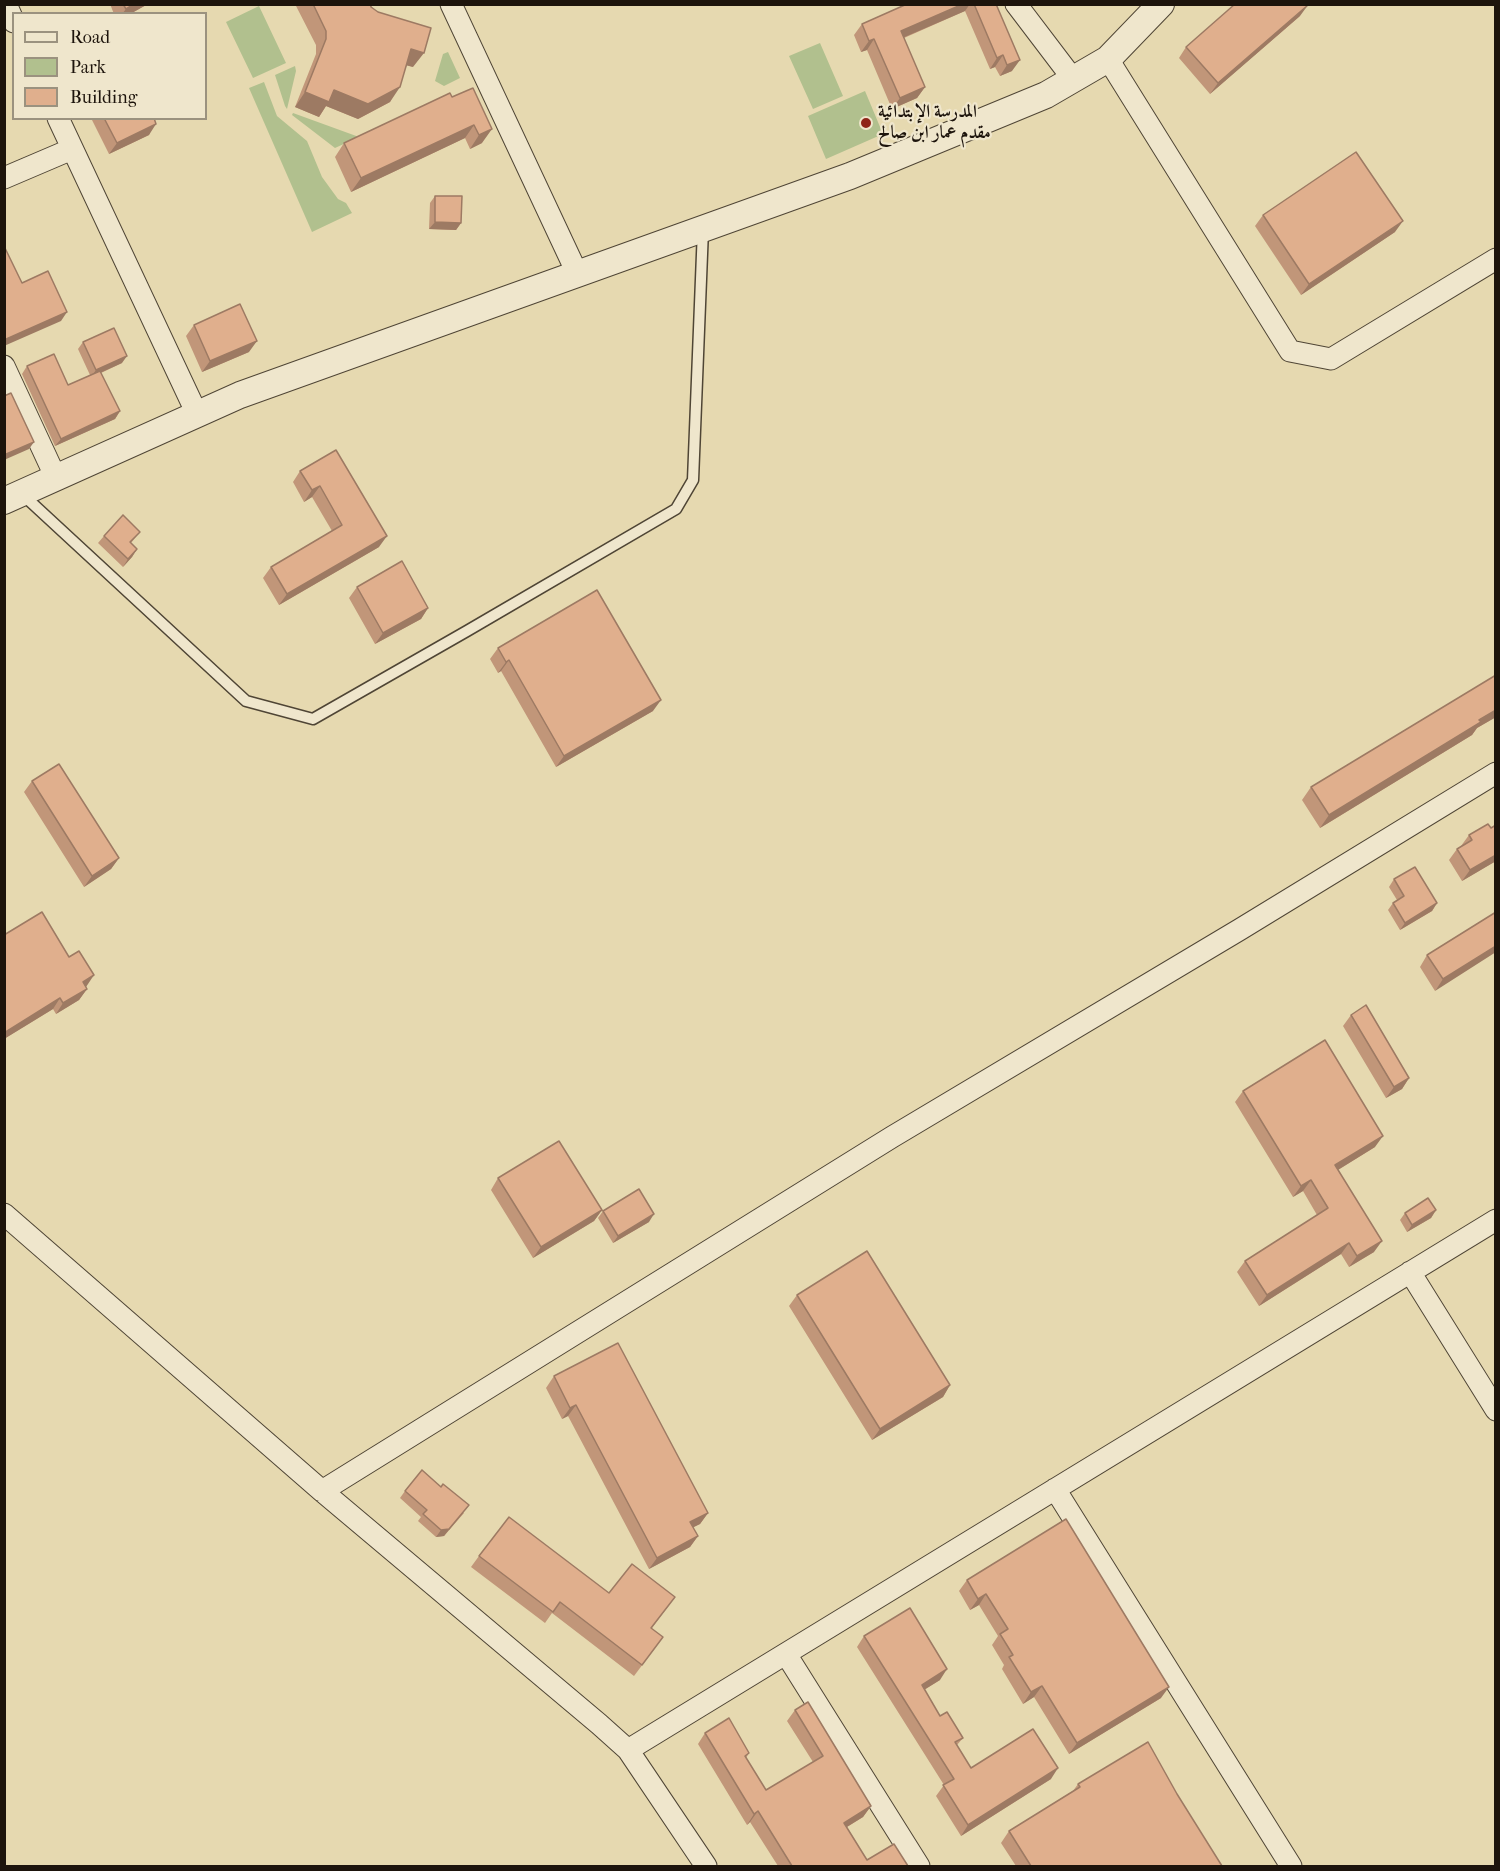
<!DOCTYPE html>
<html>
<head>
<meta charset="utf-8">
<style>
	body { margin:0 }
	#map { position:relative; width:1500px; height:1871px; overflow:hidden; background:#e6d9b0; font-family:"IM FELL French Canon",serif }
	canvas { display:block }
	.frame { position:absolute; inset:0; border:6px solid #1d140c; pointer-events:none }
	.legend { position:absolute; left:12px; top:12px; width:195px; height:108px; box-sizing:border-box; background:#efe6cc; border:2px solid #9b927f; margin:0; padding:8px 10px; list-style:none; font-size:18px; color:#1d140c }
	.legend li { display:flex; align-items:center; gap:12px; height:30px }
	.legend b { width:30px; border:2px solid #9b927f }
</style>
</head>
<body>
<div id="map">
<canvas width="1500" height="1871"></canvas>
<div class="frame"></div>
<ul class="legend">
<li><b style="height:8px;background:#efe6cc"></b>Road</li>
<li><b style="height:16px;background:#b1c08e"></b>Park</li>
<li><b style="height:16px;background:#e0af8d"></b>Building</li>
</ul>
</div>
<script>
const ctx = document.querySelector('canvas').getContext('2d');
ctx.lineJoin = 'round';
function fillPath(path, color) {
  ctx.fillStyle = color;
  ctx.fill(path, 'evenodd');
}
function toPath(rows) {
  const path = new Path2D();
  for (const r of rows) {
    path.moveTo(r[0], r[1]);
    for (let i = 2; i < r.length; i += 2) path.lineTo(r[i], r[i + 1]);
  }
  return path;
}
function stroke(path, color, width, dash) {
  ctx.strokeStyle = color;
  ctx.lineWidth = width;
  ctx.lineCap = dash ? 'butt' : 'round';
  ctx.setLineDash(dash || []);
  ctx.stroke(path);
}
function drawText(font, color, halo, rows, align = 'center') {
  ctx.font = font + ' "IM FELL French Canon",Amiri,serif';
  ctx.lineWidth = 4.5;
  ctx.setLineDash([]);
  ctx.textBaseline = 'middle';
  ctx.strokeStyle = halo;
  ctx.fillStyle = color;
  for (const [text, x, y, turn = 0] of rows) {
    ctx.save();
    ctx.translate(x, y);
    ctx.rotate((+turn || 0) * Math.PI / 180);
    ctx.textAlign = isNaN(turn) ? turn : align;
    if (halo) ctx.strokeText(text, 0, 0);
    ctx.fillText(text, 0, 0);
    ctx.restore();
  }
}
const green = toPath([
	[259,6,286,63,253,78,226,22],
	[820,43,843,96,813,109,789,56],
	[448,52,460,78,444,86,435,81,443,54],
	[295,66,296,71,287,109,285,106,275,75],
	[264,82,277,116,307,141,322,177,338,199,346,203,352,213,312,232,249,88],
	[865,91,883,134,826,159,808,116],
	[293,113,359,137,335,148,292,115]
]);
const service = toPath([
	[21,493,246,701,313,719,467,631,676,509,693,480,703,229]
]);
const minor = toPath([
	[6,4,14,22],
	[451,4,577,273],
	[1016,4,1073,79],
	[1108,59,1290,351,1331,359,1496,259],
	[58,118,197,414],
	[4,178,72,149],
	[4,366,56,478],
	[4,1214,322,1491,599,1724,628,1750,706,1866],
	[1410,1272,1496,1410],
	[1055,1489,1291,1866],
	[322,1491,892,1137,1239,930,1496,773],
	[786,1654,919,1866],
	[628,1750,1496,1220]
]);
const tertiary = toPath([
	[4,501,240,395,850,176,1046,95,1108,59,1161,4]
]);
const wall = toPath([
	[110,4,148,4,130,14,114,14],
	[295,4,370,4,413,67,407,65,390,102,358,119,326,106,319,117,295,107,316,54,316,45],
	[907,4,996,4,1012,71,1000,76,995,67,990,69,965,11,904,38,925,87,917,98,892,109,867,50,861,52,854,35,862,24],
	[1300,16,1210,94,1179,58,1186,47],
	[473,88,482,143,470,149,465,138,351,192,335,157,344,143],
	[91,118,154,118,149,135,109,154],
	[435,196,461,223,456,230,429,229,430,203],
	[1263,215,1395,232,1301,295,1255,226],
	[194,325,249,352,202,372,186,336],
	[83,342,122,363,101,373,120,411,115,419,55,446,22,374,27,366,68,385,90,375,78,349],
	[336,450,379,547,279,605,263,578,271,567,332,531,312,497,304,502,293,482,300,471],
	[140,532,131,543,137,549,132,557,123,567,98,543,104,536],
	[357,587,428,608,421,619,375,644,349,598],
	[498,648,653,711,556,767,501,671,498,673,490,659],
	[1496,675,1496,717,1477,728,1472,735,1320,828,1302,800,1311,787],
	[32,781,119,858,111,869,84,887,24,792],
	[1491,828,1496,861,1462,881,1449,860,1457,849,1461,846,1469,835],
	[1394,879,1437,903,1432,911,1400,930,1388,910,1393,903,1397,900,1389,887],
	[1496,912,1435,991,1420,967,1427,955],
	[4,935,86,987,87,989,79,1000,56,1014,53,1009,4,1039],
	[1351,1015,1409,1078,1402,1089,1386,1098,1343,1026],
	[1243,1091,1375,1147,1338,1170,1374,1252,1349,1267,1341,1254,1259,1306,1237,1272,1245,1261,1317,1215,1303,1191,1293,1197,1235,1102],
	[498,1178,602,1210,594,1221,533,1258,491,1190],
	[1436,1210,1431,1218,1407,1232,1400,1220,1405,1213],
	[603,1211,649,1222,613,1243,598,1218],
	[797,1295,950,1385,943,1397,872,1440,789,1306],
	[554,1376,708,1513,700,1524,693,1527,698,1536,690,1547,649,1569,568,1416,562,1419,546,1388],
	[405,1491,464,1513,444,1536,436,1537,418,1521,421,1517,400,1498],
	[479,1556,609,1593,675,1597,652,1628,655,1648,634,1676,552,1613,545,1623,471,1567],
	[967,1580,1161,1698,1069,1754,1034,1697,1023,1704,1002,1669,1004,1665,992,1645,998,1636,979,1605,970,1610,959,1591],
	[864,1636,940,1680,924,1690,940,1716,963,1738,957,1745,971,1768,1051,1779,961,1836,936,1796,944,1785,857,1647],
	[795,1710,871,1806,863,1817,847,1827,867,1860,908,1866,778,1866,750,1822,747,1825,698,1744,705,1733,749,1753,746,1758,766,1790,813,1762,787,1721],
	[1078,1784,1177,1794,1222,1866,1016,1866,1001,1843,1009,1831,1073,1791]
]);
const shadedWall = toPath([
	[134,4,148,4,130,14,122,14,126,9],
	[963,4,970,4,965,11,893,42,901,31],
	[1308,5,1300,16,1210,94,1218,83],
	[874,39,867,50,861,52,869,41],
	[411,49,424,53,413,67,401,64],
	[1003,55,995,67,990,69,997,58],
	[1020,60,1012,71,1000,76,1007,65],
	[400,87,390,102,358,119,326,106,319,117,295,107,305,92],
	[925,87,917,98,892,109,900,98],
	[156,124,149,135,109,154,117,143],
	[474,125,465,138,351,192,361,178],
	[492,129,482,143,470,149,479,135],
	[1403,221,1395,232,1301,295,1309,284],
	[435,222,461,223,456,230,429,229],
	[67,312,61,321,4,346,4,340],
	[257,341,249,352,202,372,210,361],
	[127,356,122,363,91,377,96,370],
	[120,411,115,419,55,446,61,439],
	[34,442,29,449,4,460,4,455],
	[320,486,312,497,304,502,312,490],
	[387,536,379,547,279,605,287,594],
	[137,549,132,557,123,567,128,559],
	[428,608,421,619,375,644,383,633],
	[509,660,501,671,498,673,506,662],
	[661,700,653,711,556,767,564,756],
	[1496,710,1496,717,1477,728,1472,735,1320,828,1329,815],
	[1496,855,1496,861,1462,881,1470,870],
	[119,858,111,869,84,887,92,876],
	[1437,903,1432,911,1400,930,1405,923],
	[1496,946,1496,952,1435,991,1443,979],
	[94,975,86,987,75,993,83,982],
	[87,989,79,1000,56,1014,63,1003],
	[60,998,53,1009,4,1039,4,1033],
	[1409,1078,1402,1089,1386,1098,1394,1087],
	[1383,1136,1375,1147,1328,1176,1335,1165],
	[1311,1180,1303,1191,1293,1197,1301,1186],
	[602,1210,594,1221,533,1258,541,1247],
	[1436,1210,1431,1218,1407,1232,1412,1225],
	[654,1214,649,1222,613,1243,618,1236],
	[1382,1241,1374,1252,1349,1267,1357,1256],
	[1349,1243,1341,1254,1259,1306,1267,1295],
	[950,1385,943,1397,872,1440,880,1429],
	[576,1405,568,1416,562,1419,570,1408],
	[469,1505,444,1536,436,1537,441,1530],
	[708,1513,700,1524,682,1533,690,1522],
	[698,1536,690,1547,649,1569,657,1558],
	[986,1594,979,1605,970,1610,978,1599],
	[947,1669,940,1680,914,1696,922,1685],
	[1042,1686,1034,1697,1023,1704,1031,1692],
	[1169,1687,1161,1698,1069,1754,1077,1743],
	[1058,1768,1051,1779,961,1836,968,1825],
	[871,1806,863,1817,837,1833,844,1823],
	[758,1811,750,1822,747,1825,754,1814]
]);
const building = toPath([
	[123,4,134,4,126,9,123,4],
	[313,4,370,4,371,7,378,12,431,28,424,53,411,49,400,87,368,104,334,90,329,102,305,92,326,39,326,31,313,4],
	[907,4,963,4,901,31,925,87,900,98,874,39,869,41,862,24,907,4],
	[974,4,996,4,1020,60,1007,65,1003,55,997,58,974,4],
	[1235,4,1308,5,1218,83,1186,47,1235,4],
	[473,88,492,129,479,135,474,125,361,178,344,143,450,93,452,97,473,88],
	[104,118,154,118,156,124,117,143,104,118],
	[1356,152,1403,221,1309,284,1263,215,1356,152],
	[435,196,462,196,461,223,435,222,435,196],
	[4,246,22,283,48,271,67,312,4,340,4,246],
	[240,304,257,341,210,361,194,325,240,304],
	[114,328,127,356,96,370,83,342,114,328],
	[54,354,68,385,100,371,120,411,61,439,27,366,54,354],
	[11,393,34,442,4,455,4,396,11,393],
	[336,450,387,536,287,594,271,567,342,525,320,486,312,490,300,471,336,450],
	[123,515,140,532,130,542,137,549,128,559,104,536,123,515],
	[402,561,428,608,383,633,357,587,402,561],
	[597,590,661,700,564,756,509,660,506,662,498,648,597,590],
	[1496,675,1496,710,1479,720,1481,722,1329,815,1311,787,1496,675],
	[59,764,119,858,92,876,32,781,59,764],
	[1488,824,1491,828,1496,825,1496,855,1470,870,1457,849,1472,840,1469,835,1488,824],
	[1415,867,1437,903,1405,923,1393,903,1404,896,1394,879,1415,867],
	[42,912,69,957,79,951,94,975,83,982,87,989,63,1003,60,998,4,1033,4,935,42,912],
	[1496,912,1496,946,1443,979,1427,955,1496,912],
	[1366,1005,1409,1078,1394,1087,1351,1015,1366,1005],
	[1325,1040,1383,1136,1335,1165,1382,1241,1357,1256,1349,1243,1267,1295,1245,1261,1328,1208,1311,1180,1301,1186,1243,1091,1325,1040],
	[559,1141,602,1210,541,1247,498,1178,559,1141],
	[639,1189,654,1214,618,1236,603,1211,639,1189],
	[1428,1198,1436,1210,1412,1225,1405,1213,1428,1198],
	[867,1251,950,1385,880,1429,797,1295,867,1251],
	[618,1343,708,1513,690,1522,698,1536,657,1558,576,1405,570,1408,554,1376,618,1343],
	[422,1470,441,1487,443,1484,469,1505,449,1529,441,1530,423,1514,427,1510,405,1491,422,1470],
	[509,1517,609,1593,632,1564,675,1597,651,1628,663,1637,642,1665,560,1602,553,1612,479,1556,509,1517],
	[1066,1519,1169,1687,1077,1743,1042,1686,1031,1692,1009,1657,1013,1655,1000,1634,1008,1629,986,1594,978,1599,967,1580,1066,1519],
	[910,1608,947,1669,922,1685,940,1716,947,1712,963,1738,955,1742,971,1768,1033,1729,1058,1768,968,1825,943,1785,954,1779,864,1636,910,1608],
	[808,1702,871,1806,844,1823,867,1860,894,1844,908,1866,792,1866,758,1811,754,1814,705,1733,729,1718,749,1753,745,1756,766,1790,823,1756,795,1710,808,1702],
	[1148,1742,1177,1794,1222,1866,1031,1866,1009,1831,1080,1787,1078,1784,1148,1742]
]);
const markers = [
	[866,123,6,"#8f2418"]
];
const poiNames = [
	["المدرسة الإبتدائية",878,113],
	["مقدم عمار ابن صالح",878,134]
];
fillPath(green, '#b1c08e');
stroke(service, '#4f4535', 13);
stroke(minor, '#4f4535', 23);
stroke(tertiary, '#4f4535', 28);
stroke(service, '#efe6cc', 10);
stroke(minor, '#efe6cc', 21);
stroke(tertiary, '#efe6cc', 26);
fillPath(wall, '#c19679');
fillPath(shadedWall, '#9d7a63');
fillPath(building, '#e0af8d');
stroke(building, '#9d7a63', 1.5);
for (const [x, y, r, color] of markers) {
  const dot = new Path2D();
  dot.arc(x, y, r, 0, 2 * Math.PI);
  ctx.fillStyle = color;
  ctx.fill(dot);
  stroke(dot, '#efe6cc', 2);
}
drawText('bold 18px', '#1d140c', '#efe6cc', poiNames, 'left');
</script>
</body>
</html>
